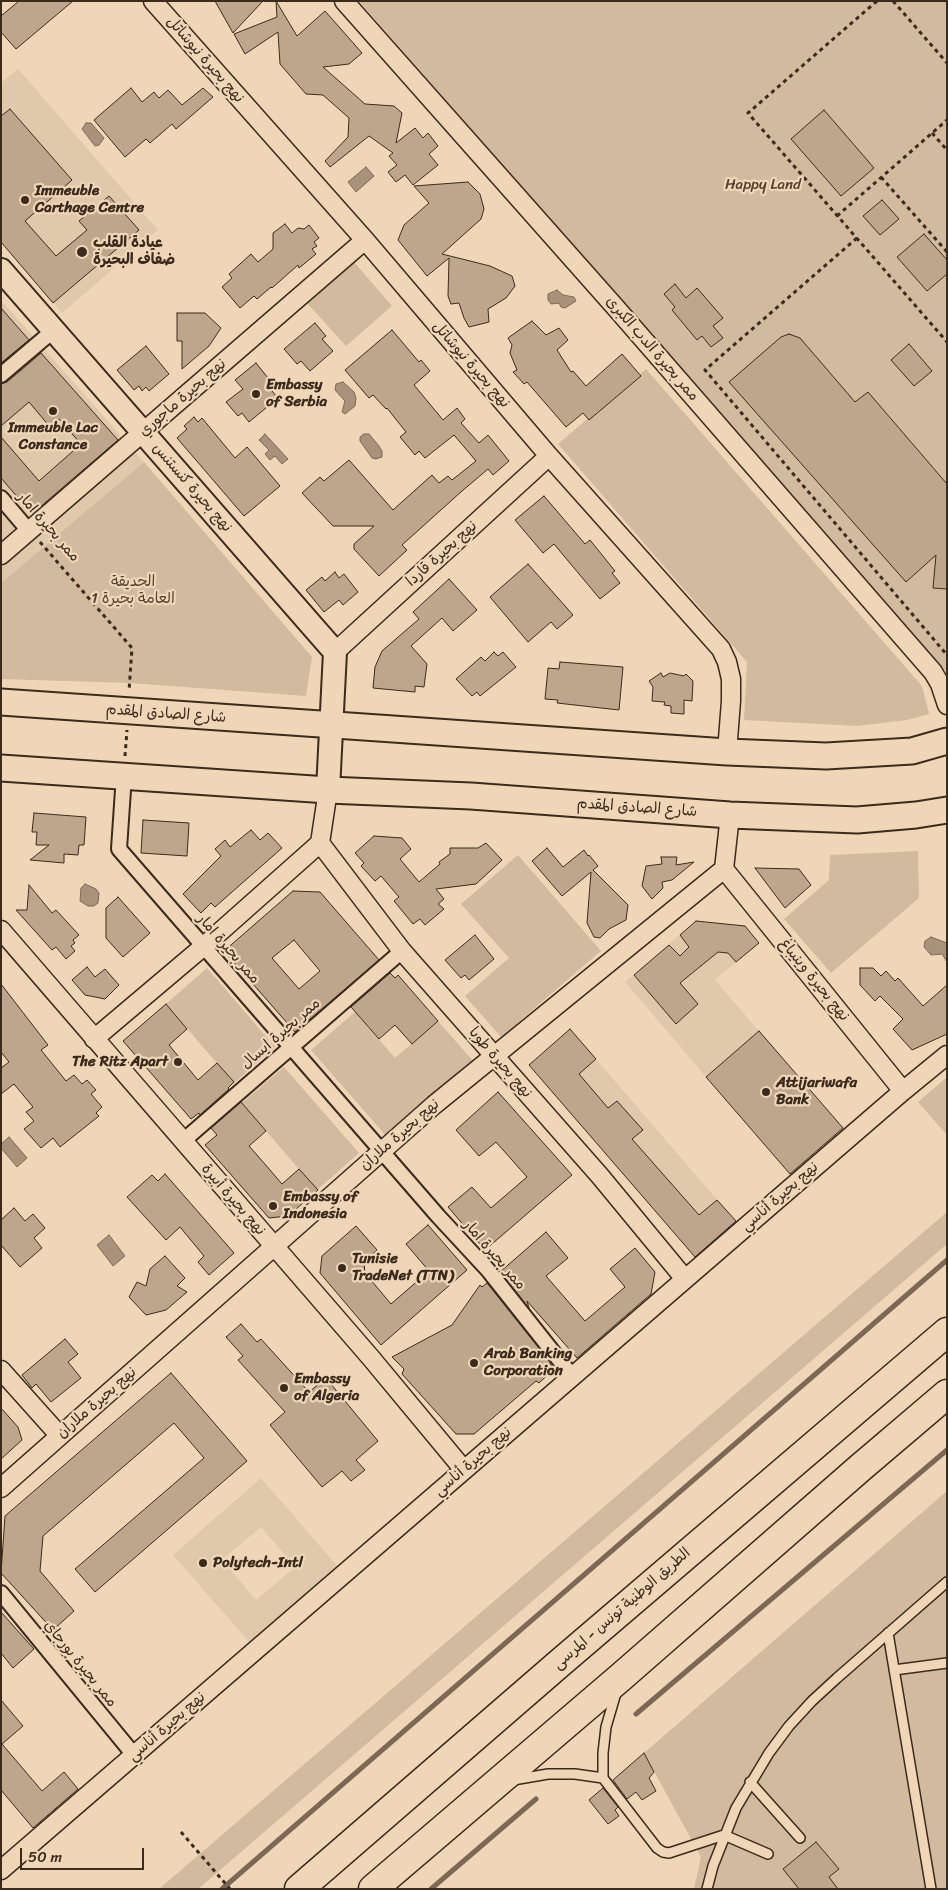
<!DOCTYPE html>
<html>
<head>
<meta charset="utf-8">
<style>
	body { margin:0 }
	#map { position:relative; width:948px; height:1890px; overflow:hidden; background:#efd6b7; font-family:Sriracha,sans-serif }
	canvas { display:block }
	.frame { position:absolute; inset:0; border:2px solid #3b2a1e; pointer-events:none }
	.scale { position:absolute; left:20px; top:1848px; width:124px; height:22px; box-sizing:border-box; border:2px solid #3b2a1e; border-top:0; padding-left:6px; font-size:15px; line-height:18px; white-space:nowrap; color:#3b2a1e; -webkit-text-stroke:4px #efd6b7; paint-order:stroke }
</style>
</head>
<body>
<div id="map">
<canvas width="948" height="1890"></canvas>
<div class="frame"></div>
<div class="scale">50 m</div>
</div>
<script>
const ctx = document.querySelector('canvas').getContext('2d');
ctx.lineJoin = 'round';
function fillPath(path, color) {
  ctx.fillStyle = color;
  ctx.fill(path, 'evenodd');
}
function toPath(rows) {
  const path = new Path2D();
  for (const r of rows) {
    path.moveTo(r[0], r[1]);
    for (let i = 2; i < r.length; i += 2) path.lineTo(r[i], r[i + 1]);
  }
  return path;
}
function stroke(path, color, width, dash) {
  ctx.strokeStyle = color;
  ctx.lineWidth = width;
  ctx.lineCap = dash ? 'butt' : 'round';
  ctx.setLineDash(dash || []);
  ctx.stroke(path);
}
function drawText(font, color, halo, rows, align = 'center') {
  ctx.font = font + ' Sriracha,"Playpen Sans Arabic",sans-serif';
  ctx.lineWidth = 4.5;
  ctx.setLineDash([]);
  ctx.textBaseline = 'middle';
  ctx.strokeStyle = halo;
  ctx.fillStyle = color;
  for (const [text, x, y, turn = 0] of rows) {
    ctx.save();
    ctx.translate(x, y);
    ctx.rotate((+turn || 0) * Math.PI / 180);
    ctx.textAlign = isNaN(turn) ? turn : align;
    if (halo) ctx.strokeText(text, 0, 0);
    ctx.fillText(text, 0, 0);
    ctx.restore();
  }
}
const built = toPath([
	[18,69,158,230,62,313,1,242,1,83],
	[1,300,144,462,1,583],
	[696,921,745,926,759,943,715,980,759,1031,706,1077,625,982],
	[570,1029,738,1224,697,1259,529,1065],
	[261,1478,338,1567,250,1643,173,1555],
	[261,1527,295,1567,256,1600,222,1560]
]);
const green = toPath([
	[359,1,947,1,947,673],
	[354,262,392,306,346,346,307,303],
	[646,369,922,686,929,714,907,720,857,726,744,720,747,662,558,444],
	[144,462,312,657,306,696,130,683,1,679,1,583],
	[918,851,919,898,831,973,784,919,829,880,830,855],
	[518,855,601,951,501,1037,465,996,509,958,461,904],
	[207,968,275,1047,234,1083,166,1004],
	[355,1012,395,1058,438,1021,474,1062,387,1137,311,1050],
	[284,1067,359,1153,317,1190,242,1103],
	[947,1077,947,1135,918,1102],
	[947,1212,947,1244,198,1889,159,1889],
	[947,1491,947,1889,694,1889,701,1857,644,1753]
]);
const water = toPath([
	[86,123,91,123,104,138,99,145,95,146,82,129,86,123],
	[366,167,374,176,356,192,348,182,366,167],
	[557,290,563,295,574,297,576,301,565,308,561,307,559,303,551,304,548,300,548,294,557,290],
	[343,382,354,392,356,398,355,406,345,414,342,412,345,401,335,390,336,384,343,382],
	[265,434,288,459,282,464,275,456,270,460,265,454,269,450,259,440,265,434],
	[364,434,369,434,379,446,382,451,382,457,376,459,372,458,360,441,360,437,364,434],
	[85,884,96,889,99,893,98,903,94,906,88,906,80,901,81,888,85,884],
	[931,937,947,943,947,962,942,954,931,955,924,947,925,941,931,937],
	[9,1137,27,1158,17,1167,1,1148,1,1144,9,1137],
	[109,1235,125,1256,113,1266,97,1245,109,1235]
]);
const stream = toPath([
	[636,1714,947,1450],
	[222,1889,947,1260],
	[431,1889,536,1799]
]);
const building = toPath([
	[19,1,73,1,16,49,1,32,1,16,19,1],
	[215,1,263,1,233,33,215,1],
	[276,1,297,36,325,11,362,53,349,64,323,67,365,104,394,106,402,113,396,143,415,128,423,138,428,133,438,146,429,154,438,165,413,185,405,175,396,182,388,172,397,165,389,156,393,153,369,136,330,167,325,161,348,137,349,118,323,95,306,94,280,64,278,32,245,54,234,34,277,17,276,1],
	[131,88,142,102,154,92,159,98,168,90,182,105,203,88,213,97,176,129,172,124,150,143,146,139,125,157,94,120,131,88],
	[10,109,72,180,25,221,56,256,87,230,79,221,109,196,139,230,53,303,1,242,1,116,10,109],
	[824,110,874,168,841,196,791,139,824,110],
	[468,182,480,194,484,209,481,219,442,254,490,266,512,276,515,286,506,298,488,309,489,322,469,327,464,318,459,303,451,304,448,296,449,258,427,276,398,240,404,225,429,203,414,186,468,182],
	[882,200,899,219,880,235,863,216,882,200],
	[285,224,292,233,298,228,304,229,309,225,319,238,314,242,317,246,312,249,316,254,299,268,298,265,272,288,271,287,257,299,254,296,240,308,222,287,232,278,229,274,251,254,258,262,273,249,273,233,285,224],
	[924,234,947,260,947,274,927,291,897,257,924,234],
	[675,284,686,298,697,288,723,318,713,326,723,338,711,347,702,336,697,340,672,310,675,307,664,294,675,284],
	[1,308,29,340,1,363,1,308],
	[177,313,205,313,221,328,209,346,182,369,182,341,177,341,177,313],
	[532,321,546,335,559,328,568,340,557,350,571,372,573,371,586,386,622,354,641,376,589,420,583,413,566,427,527,382,524,384,513,372,517,370,510,353,512,345,508,338,532,321],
	[315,323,326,336,322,339,333,351,310,371,301,361,297,364,284,349,315,323],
	[392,330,419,362,421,360,430,371,414,385,443,420,457,408,465,419,461,423,479,443,488,435,509,461,493,475,488,469,462,491,402,545,407,550,379,576,354,549,354,544,374,526,333,526,302,493,320,477,324,481,349,460,393,510,432,475,439,483,448,476,452,480,476,461,454,435,425,458,419,451,415,455,400,437,406,432,387,408,386,409,373,395,369,398,345,370,392,330],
	[789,334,800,338,855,402,868,392,947,484,947,589,933,588,936,555,906,582,729,382,781,337,789,334],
	[909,344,932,371,914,386,891,360,909,344],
	[146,346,169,374,149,391,146,387,142,391,139,386,134,390,117,370,146,346],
	[41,353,118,440,32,514,1,478,1,437,39,481,81,444,59,419,50,427,29,402,1,426,1,384,7,382,41,353],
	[256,363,276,388,272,391,278,398,249,422,242,413,238,416,226,402,243,389,235,380,256,363],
	[194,417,198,422,202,418,235,458,247,447,280,486,244,516,177,438,187,429,184,426,194,417],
	[544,496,585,544,590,540,615,571,612,573,620,583,600,599,554,544,543,553,515,520,544,496],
	[528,564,573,615,557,629,551,622,528,642,490,597,528,564],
	[335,572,339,578,344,574,358,592,343,605,339,600,324,612,306,590,322,577,325,581,335,572],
	[449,579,477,610,453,631,442,618,411,646,427,664,424,687,415,686,415,692,373,688,375,667,382,651,419,619,413,612,449,579],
	[494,652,498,656,503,652,516,667,480,696,477,692,472,696,456,679,481,657,485,661,494,652],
	[560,662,623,667,619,710,557,703,558,700,545,699,548,668,559,669,560,662],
	[661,673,663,677,670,673,684,676,686,674,693,681,692,701,684,700,684,714,671,713,671,706,664,705,665,702,652,701,653,687,649,681,661,673],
	[34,813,86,817,84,845,79,845,78,855,64,854,64,863,30,860,49,845,36,845,37,832,32,832,34,813],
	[143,820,189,823,187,856,141,853,143,820],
	[251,830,260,840,268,833,282,848,215,907,211,903,201,913,183,894,221,856,215,849,225,840,230,847,251,830],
	[374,836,402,838,411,849,400,859,419,882,440,864,439,862,450,854,450,848,478,848,486,843,502,860,476,884,436,889,444,899,438,904,444,909,425,925,420,919,413,924,394,901,399,897,381,876,375,881,361,866,364,863,355,853,374,836],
	[547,848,563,867,584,850,588,856,589,855,598,866,593,870,628,905,626,920,609,929,600,938,594,937,587,923,591,872,562,896,532,861,547,848],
	[661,857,677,857,676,865,694,862,672,880,662,882,663,888,652,899,642,886,646,866,662,864,661,857],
	[755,868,799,869,811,885,785,908,755,868],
	[29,885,52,913,56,910,79,935,73,940,75,943,71,946,75,951,66,959,56,947,52,950,16,910,27,910,29,885],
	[293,891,320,892,379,960,295,1032,224,951,293,891],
	[294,940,320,971,299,989,272,958,294,940],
	[118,897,150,933,123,957,106,938,106,908,118,897],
	[696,921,745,926,759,943,736,962,728,953,718,952,680,983,698,1004,676,1024,634,975,669,945,680,956,689,947,680,935,696,921],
	[475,935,494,959,469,980,465,975,461,978,445,960,475,935],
	[87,967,95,977,105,969,119,985,105,999,85,995,72,980,87,967],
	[860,968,873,968,881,976,886,971,895,981,898,978,923,1006,947,985,947,1034,912,1050,893,1029,903,1019,880,996,875,1001,860,985,860,968],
	[390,973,395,978,398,975,438,1021,412,1044,395,1025,379,1039,351,1007,390,973],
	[1,984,48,1045,41,1050,66,1081,74,1075,82,1084,87,1080,96,1090,91,1094,102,1107,96,1113,99,1116,60,1147,53,1138,41,1148,24,1129,34,1121,26,1112,33,1107,14,1084,1,1094,1,1068,9,1062,1,1052,1,984],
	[166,1004,187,1029,169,1045,198,1080,217,1063,234,1082,228,1088,229,1089,200,1115,199,1113,191,1119,123,1041,166,1004],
	[570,1029,596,1059,579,1074,608,1108,617,1101,643,1130,632,1139,699,1215,717,1200,736,1221,695,1257,529,1065,570,1029],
	[759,1031,843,1128,790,1174,706,1077,759,1031],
	[498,1092,572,1175,485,1250,448,1207,472,1187,491,1208,527,1177,496,1142,479,1156,456,1130,498,1092],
	[241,1102,266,1131,249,1146,264,1163,282,1184,299,1169,318,1190,288,1216,269,1218,205,1145,217,1135,211,1128,241,1102],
	[165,1174,234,1253,209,1275,198,1262,204,1256,180,1227,166,1240,127,1197,152,1175,158,1181,165,1174],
	[14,1208,25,1221,33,1214,45,1228,34,1238,42,1248,20,1267,1,1245,1,1220,14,1208],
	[428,1225,467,1270,381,1345,320,1273,322,1256,356,1226,377,1250,364,1262,365,1273,391,1304,429,1271,406,1244,428,1225],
	[546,1232,568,1258,546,1276,585,1321,625,1287,610,1269,635,1248,655,1272,651,1294,577,1358,527,1301,529,1308,500,1272,546,1232],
	[165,1256,185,1278,177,1286,187,1292,166,1310,146,1315,129,1297,137,1282,146,1286,150,1269,165,1256],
	[487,1283,550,1362,553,1370,539,1383,536,1381,474,1434,456,1434,402,1374,404,1369,392,1357,452,1325,480,1285,482,1287,487,1283],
	[241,1324,257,1342,261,1339,309,1392,326,1378,378,1441,356,1460,365,1470,351,1481,342,1471,322,1487,270,1425,285,1412,238,1360,243,1356,226,1337,241,1324],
	[65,1339,78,1354,68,1362,81,1378,51,1402,36,1384,32,1388,22,1375,65,1339],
	[171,1373,247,1461,95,1592,75,1569,204,1458,174,1423,43,1536,40,1571,74,1611,53,1630,1,1573,5,1516,171,1373],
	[1,1408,18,1427,22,1440,1,1459,1,1408],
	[1,1612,34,1649,13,1668,1,1653,1,1612],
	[1,1700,23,1726,2,1744,42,1791,64,1772,78,1789,33,1828,1,1790,1,1700],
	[644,1753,654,1772,649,1778,656,1791,642,1800,636,1792,627,1799,613,1780,644,1753],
	[603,1788,618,1807,615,1810,619,1816,608,1824,589,1800,603,1788],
	[816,1842,839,1869,829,1877,838,1889,799,1889,783,1869,816,1842]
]);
const path = toPath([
	[877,1,748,113,947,342],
	[893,1,947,63],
	[932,133,947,150],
	[881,177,947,252],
	[837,216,947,120],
	[857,238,705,370,947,655],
	[40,542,132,648,129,691],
	[125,756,127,730],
	[181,1832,230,1889]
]);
const service = toPath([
	[888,1633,931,1889],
	[894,1670,947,1663],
	[616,1693,606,1727,603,1753,603,1778,657,1848,663,1852,669,1853,724,1835,768,1854],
	[513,1780,548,1774,575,1774,603,1778],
	[750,1782,800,1838],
	[707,1889,713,1866,736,1808,769,1753,789,1726,812,1701,837,1678,947,1582]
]);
const pedestrian = toPath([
	[1,375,54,330],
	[1,498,29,531],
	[124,775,119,849,438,1216,488,1270,572,1376],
	[183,1141,402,951],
	[1,1593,134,1755]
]);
const minor = toPath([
	[153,1,365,240,549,456,721,649,727,662,731,679,731,701,727,752],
	[344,1,616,308,933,672,940,684,947,705],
	[1,555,365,240],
	[335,652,549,456],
	[320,843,328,790],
	[724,869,903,1091],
	[1,930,371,1358,464,1470],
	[94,1039,204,946,320,843,402,951,600,1176,685,1279],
	[1,1370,60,1436],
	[1,1488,434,1105,724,869,730,815],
	[1,1870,903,1091,947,1055]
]);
const tertiary = toPath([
	[1,270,335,652,328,790]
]);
const secondary = toPath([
	[1,702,727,752,826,756,912,751,947,741],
	[1,768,328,790,471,796,730,815,857,820,916,815,947,810]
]);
const trunk = toPath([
	[299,1889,561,1662,947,1332],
	[373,1889,621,1677,860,1468,947,1394]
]);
const markers = [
	[25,200,5,"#3b2a1e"],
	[82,252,6,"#3b2a1e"],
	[256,394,5,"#3b2a1e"],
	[53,411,5,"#3b2a1e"],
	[178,1062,5,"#3b2a1e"],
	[766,1092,5,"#3b2a1e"],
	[273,1206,5,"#3b2a1e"],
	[342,1268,5,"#3b2a1e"],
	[474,1363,5,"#3b2a1e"],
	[284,1388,5,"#3b2a1e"],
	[203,1563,5,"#3b2a1e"]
];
const streetNames = [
	["نهج بحيرة نيوشاتل",205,60,49],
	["ممر بحيرة الدب الكبرى",652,349,49],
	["نهج بحيرة نيوشاتل",471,365,49],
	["نهج بحيرة ماجوري",183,398,-41],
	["نهج بحيرة كنستنس",192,488,49],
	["ممر بحيرة امار",48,527,49],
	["نهج بحيرة قاردا",442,554,-42],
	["شارع الصادق المقدم",166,714,4],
	["شارع الصادق المقدم",637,808,4],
	["ممر بحيرة امار",228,949,49],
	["نهج بحيرة وينيباغ",814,980,51],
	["ممر بحيرة ايسال",281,1034,-41],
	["نهج بحيرة طوبا",500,1063,49],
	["نهج بحيرة ملاران",400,1135,-41],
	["نهج بحيرة أناسي",780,1197,-41],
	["نهج بحيرة أبيرة",233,1200,49],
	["ممر بحيرة امار",494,1255,49],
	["نهج بحيرة ملاران",97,1403,-41],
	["نهج بحيرة أناسي",473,1462,-41],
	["الطريق الوطنية تونس - المرسى",622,1609,-41],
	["ممر بحيرة بورجاي",80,1664,51],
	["نهج بحيرة أناسي",167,1727,-41]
];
const parkNames = [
	["Happy Land",763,185],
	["الحديقة",133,582],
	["العامة بحيرة 1",133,599]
];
const poiNames = [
	["Immeuble",35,191],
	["Carthage Centre",35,208],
	["عيادة القلب",93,243],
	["ضفاف البحيرة",93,260],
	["Embassy",266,385],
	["of Serbia",266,402],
	["Immeuble Lac",53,428,"center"],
	["Constance",53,445,"center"],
	["The Ritz Apart",168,1062,"right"],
	["Attijariwafa",776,1083],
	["Bank",776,1100],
	["Embassy of",283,1197],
	["Indonesia",283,1214],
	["Tunisie",352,1259],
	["TradeNet (TTN)",352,1276],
	["Arab Banking",484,1354],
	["Corporation",484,1371],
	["Embassy",294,1379],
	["of Algeria",294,1396],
	["Polytech-Intl",213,1563]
];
fillPath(built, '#e0c8aa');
fillPath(green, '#d1ba9e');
fillPath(water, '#a8927b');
stroke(water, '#7c6856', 1);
stroke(stream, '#7c6856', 5);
fillPath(building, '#bda68c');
stroke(building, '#3b2a1e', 1);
stroke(service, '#3b2a1e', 12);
stroke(pedestrian, '#3b2a1e', 18);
stroke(minor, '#3b2a1e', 21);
stroke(tertiary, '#3b2a1e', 26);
stroke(secondary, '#3b2a1e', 29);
stroke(trunk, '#3b2a1e', 31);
stroke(path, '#3b2a1e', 3, [4, 4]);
stroke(service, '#efd6b7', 9);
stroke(pedestrian, '#efd6b7', 14);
stroke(minor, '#efd6b7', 18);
stroke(tertiary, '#efd6b7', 22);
stroke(secondary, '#efd6b7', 25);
stroke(trunk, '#efd6b7', 28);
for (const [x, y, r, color] of markers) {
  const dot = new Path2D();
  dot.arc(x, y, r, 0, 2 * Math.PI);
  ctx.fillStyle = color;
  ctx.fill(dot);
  stroke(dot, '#efd6b7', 2);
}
drawText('15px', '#3b2a1e', '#efd6b7', streetNames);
drawText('15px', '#524031', '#efd6b7', parkNames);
drawText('bold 15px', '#3b2a1e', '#efd6b7', poiNames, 'left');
</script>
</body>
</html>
